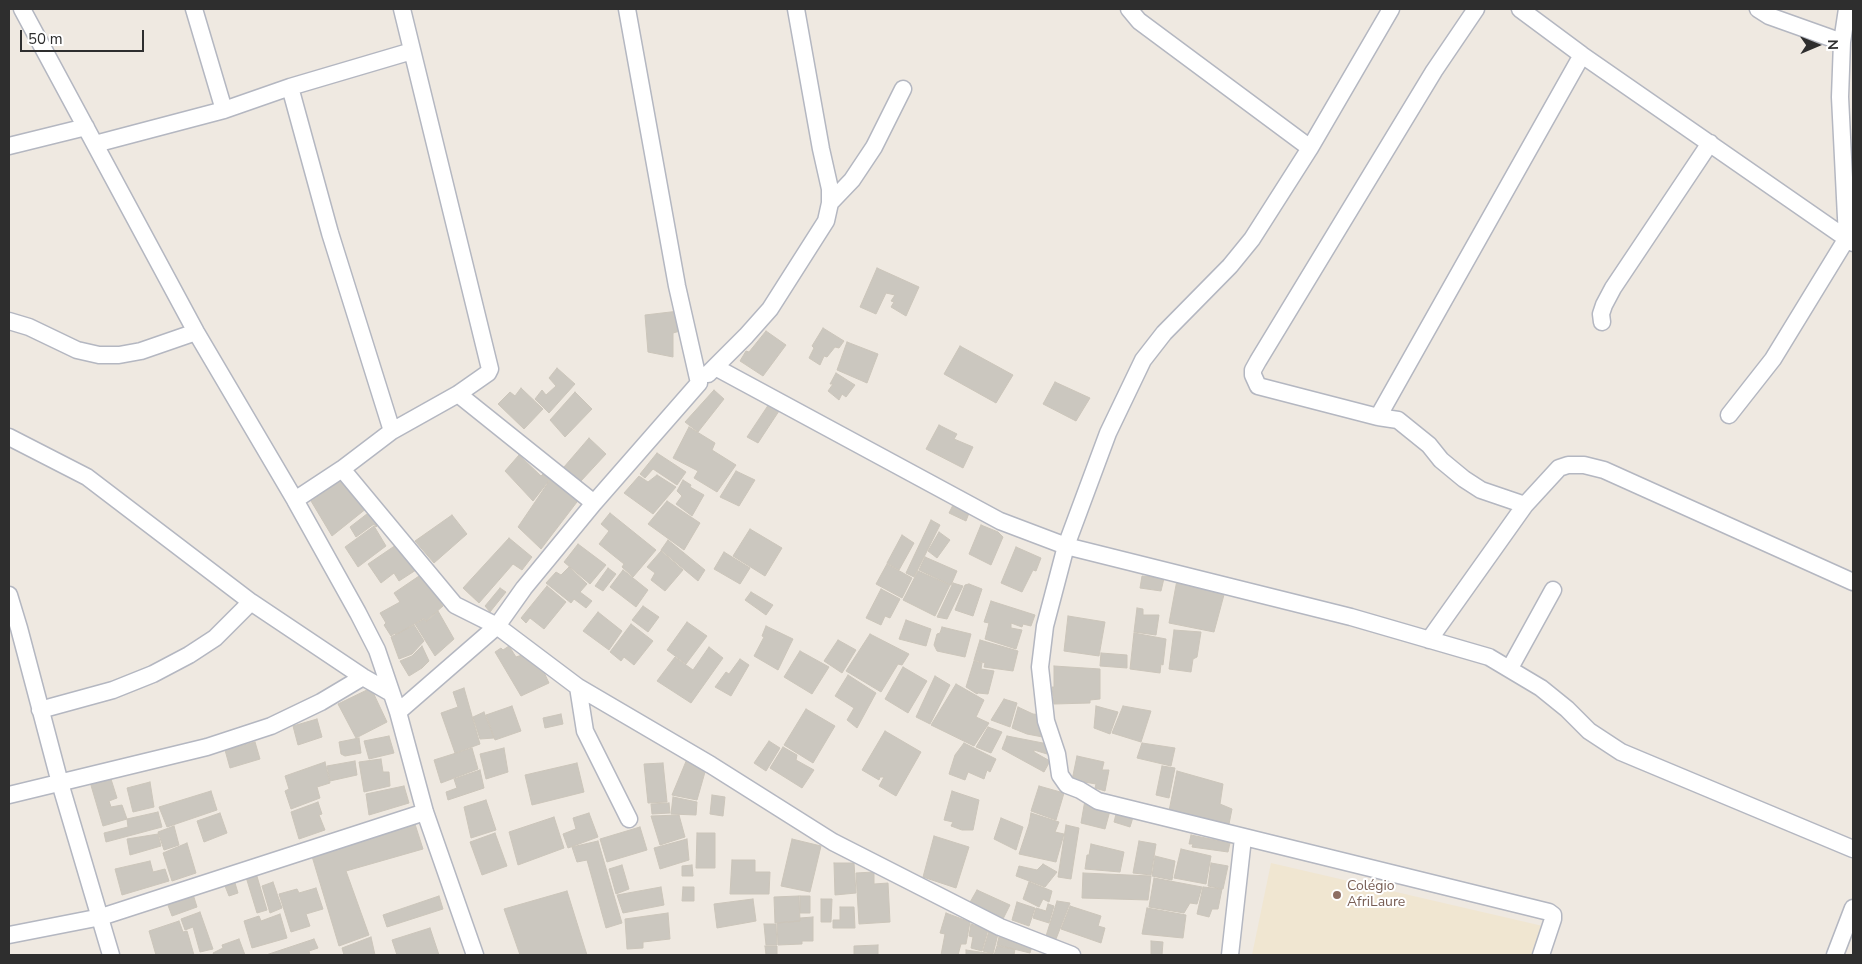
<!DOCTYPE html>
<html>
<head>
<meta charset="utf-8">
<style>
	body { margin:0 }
	#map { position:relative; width:1862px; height:964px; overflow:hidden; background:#efe9e1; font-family:"Nunito Sans",sans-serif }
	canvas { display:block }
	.frame { position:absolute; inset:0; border:10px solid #2e2e2e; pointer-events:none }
	.north { position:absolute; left:1792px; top:20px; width:50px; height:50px; -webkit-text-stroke:4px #fff; paint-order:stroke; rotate:89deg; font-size:14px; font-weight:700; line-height:20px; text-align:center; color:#2e2e2e }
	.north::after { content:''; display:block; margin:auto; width:18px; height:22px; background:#2e2e2e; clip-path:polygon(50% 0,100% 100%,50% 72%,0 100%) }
	.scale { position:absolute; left:20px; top:30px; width:124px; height:22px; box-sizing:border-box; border:2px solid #2e2e2e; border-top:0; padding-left:6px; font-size:15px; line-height:18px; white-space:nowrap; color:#2e2e2e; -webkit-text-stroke:4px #fff; paint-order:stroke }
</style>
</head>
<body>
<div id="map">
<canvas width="1862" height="964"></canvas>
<div class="frame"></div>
<div class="north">N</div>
<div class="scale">50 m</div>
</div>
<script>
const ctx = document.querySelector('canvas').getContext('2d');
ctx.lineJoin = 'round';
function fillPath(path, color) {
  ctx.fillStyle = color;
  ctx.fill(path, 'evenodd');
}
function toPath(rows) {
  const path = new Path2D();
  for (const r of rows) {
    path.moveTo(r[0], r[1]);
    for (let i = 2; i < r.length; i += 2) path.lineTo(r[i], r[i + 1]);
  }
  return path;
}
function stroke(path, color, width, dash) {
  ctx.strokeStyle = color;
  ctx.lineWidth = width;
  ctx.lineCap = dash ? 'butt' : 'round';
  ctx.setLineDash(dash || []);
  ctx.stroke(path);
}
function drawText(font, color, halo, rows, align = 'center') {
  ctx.font = font + ' "Nunito Sans",sans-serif';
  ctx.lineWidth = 4;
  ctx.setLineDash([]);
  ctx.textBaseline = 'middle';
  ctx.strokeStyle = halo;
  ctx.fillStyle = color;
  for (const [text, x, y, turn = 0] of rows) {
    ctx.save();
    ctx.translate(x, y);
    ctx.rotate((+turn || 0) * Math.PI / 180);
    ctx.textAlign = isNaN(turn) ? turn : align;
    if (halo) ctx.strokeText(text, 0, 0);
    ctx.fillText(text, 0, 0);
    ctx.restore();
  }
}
const education = toPath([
	[1271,863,1547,927,1538,955,1252,955]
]);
const building = toPath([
	[877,268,919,287,906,316,891,307,894,302,891,301,895,295,886,293,876,314,860,307,877,268],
	[679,311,680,331,673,333,673,357,648,352,645,315,679,311],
	[823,328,844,341,839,348,835,347,827,357,824,356,820,365,809,358,814,348,812,346,823,328],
	[766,331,786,345,763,376,740,361,746,351,749,352,766,331],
	[847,342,878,354,867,383,837,370,847,342],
	[960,346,1013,375,996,403,944,374,960,346],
	[557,368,575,384,549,413,535,399,542,390,546,395,556,386,549,378,557,368],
	[836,373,855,385,846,397,842,394,839,400,828,391,833,384,830,384,836,373],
	[1055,382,1090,398,1076,421,1043,404,1055,382],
	[521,388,543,409,524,429,498,404,510,392,515,396,521,388],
	[714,390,724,399,698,432,685,422,714,390],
	[575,392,592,409,565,437,550,420,575,392],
	[769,404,779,411,758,443,747,437,769,404],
	[939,425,957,434,954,439,973,447,963,468,926,449,939,425],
	[689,427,715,443,712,450,736,465,717,492,694,478,698,471,673,458,689,427],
	[589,438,606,454,581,481,564,467,589,438],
	[657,453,686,472,677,485,653,469,645,478,640,474,657,453],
	[519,455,541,476,545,472,551,478,533,501,505,471,519,455],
	[736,471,755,480,739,506,720,497,736,471],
	[657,475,676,487,653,514,624,493,639,476,648,482,657,475],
	[552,477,580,498,541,549,518,527,552,477],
	[344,478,367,508,332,536,311,501,344,478],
	[683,480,691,485,690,487,704,495,692,516,676,504,682,496,677,491,683,480],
	[667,501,700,523,684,550,648,524,667,501],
	[955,501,969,513,966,521,949,513,955,501],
	[372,510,380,523,376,527,374,524,356,537,350,527,372,510],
	[610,513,656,550,633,577,622,567,624,564,599,544,609,531,601,524,610,513],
	[452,515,467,534,434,563,415,541,452,515],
	[931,520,940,525,914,577,906,573,931,520],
	[981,525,998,532,1003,537,991,565,969,554,981,525],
	[374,526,386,546,358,567,345,547,374,526],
	[750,529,782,548,765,576,733,556,750,529],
	[939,532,950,540,937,558,928,551,939,532],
	[902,535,914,543,899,570,887,563,902,535],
	[509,538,532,557,522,570,513,564,479,603,463,588,509,538],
	[668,540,705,570,698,581,661,550,668,540],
	[578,544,606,565,590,584,564,562,578,544],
	[396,545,416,570,399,581,394,573,381,583,368,564,396,545],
	[1016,547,1041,558,1036,571,1033,570,1022,592,1001,583,1016,547],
	[661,551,683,570,665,591,651,580,655,573,647,567,661,551],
	[724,552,750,568,740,584,714,569,724,552],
	[925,557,957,571,951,585,919,570,925,557],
	[887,564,912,578,902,598,876,584,887,564],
	[569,567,587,584,580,592,592,601,586,608,574,599,571,603,546,583,556,572,561,575,569,567],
	[608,568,616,574,603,591,595,586,608,568],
	[623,570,648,590,636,607,610,587,623,570],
	[918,571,950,585,935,616,903,600,918,571],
	[1154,573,1165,574,1161,591,1140,588,1142,576,1154,577,1154,573],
	[422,574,443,606,426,621,424,618,396,635,395,633,391,636,384,625,386,623,380,613,400,602,394,593,422,574],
	[1177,580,1225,591,1214,632,1169,623,1177,580],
	[953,583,963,586,947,619,937,617,953,583],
	[969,584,982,589,973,616,955,610,965,585,969,584],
	[547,586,566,602,544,629,530,618,526,623,521,618,547,586],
	[500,588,506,592,490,612,485,606,500,588],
	[881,589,900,599,890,618,885,616,881,625,866,618,881,589],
	[751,592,773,605,766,615,745,600,751,592],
	[991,601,1035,615,1031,626,1023,624,1022,627,1011,623,1011,628,1022,630,1016,649,985,639,989,623,984,622,991,601],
	[643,606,659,617,648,632,632,620,643,606],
	[1137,608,1143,609,1143,615,1159,615,1156,635,1134,632,1137,608],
	[438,611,454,639,435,656,415,624,424,619,426,622,438,611],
	[598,612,622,631,609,650,583,631,598,612],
	[1068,616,1105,622,1099,656,1064,651,1068,616],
	[906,620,931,629,926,646,899,639,906,620],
	[687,622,707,636,686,664,667,650,687,622],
	[631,624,653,641,634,665,624,657,621,661,610,652,631,624],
	[414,625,424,641,412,654,399,659,391,637,414,625],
	[766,626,793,639,778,670,754,656,764,637,762,636,766,626],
	[942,627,971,634,965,657,937,651,934,645,937,634,940,633,942,627],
	[1174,630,1201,632,1197,657,1193,659,1191,672,1169,669,1174,630],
	[1134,633,1166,639,1163,665,1161,664,1160,673,1130,669,1134,633],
	[870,634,909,654,902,665,898,664,881,692,846,671,870,634],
	[838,640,856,650,842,673,824,661,838,640],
	[980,640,1018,651,1013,671,984,667,985,663,974,660,980,640],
	[422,646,429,661,422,668,409,676,400,661,412,656,422,646],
	[509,646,516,657,534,651,549,683,521,696,495,652,501,648,503,650,509,646],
	[709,647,723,658,691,703,657,681,675,657,693,670,709,647],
	[800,651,829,667,812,694,784,677,800,651],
	[1101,653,1127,655,1127,668,1100,666,1101,653],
	[740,659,749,665,731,696,715,687,726,672,729,674,740,659],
	[974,661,982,663,981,669,994,671,988,694,978,693,977,694,966,687,974,661],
	[1054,666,1100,669,1100,699,1090,700,1090,703,1054,704,1052,687,1054,687,1054,666],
	[903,667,927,681,908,713,885,699,903,667],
	[848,675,876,693,857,728,847,720,854,708,835,696,848,675],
	[935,676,950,685,930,724,916,717,935,676],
	[956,684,984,700,976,717,989,723,974,746,931,725,956,684],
	[371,688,387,722,356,738,338,704,371,688],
	[464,688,480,744,455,753,441,713,458,707,453,692,464,688],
	[1004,699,1017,703,1010,727,991,720,1004,699],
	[512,706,521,731,495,740,486,715,512,706],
	[1096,706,1118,712,1110,734,1094,728,1096,706],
	[1123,706,1151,711,1141,742,1112,733,1123,706],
	[1018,707,1033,714,1042,715,1048,738,1027,734,1012,728,1018,707],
	[806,709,835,726,813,763,784,745,806,709],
	[484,712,494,738,480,739,473,717,484,712],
	[561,714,563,724,545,728,543,718,561,714],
	[317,719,322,737,298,745,293,726,317,719],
	[988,727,1002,732,991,753,976,747,988,727],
	[885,731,921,752,896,796,879,786,884,777,880,777,879,780,862,770,885,731],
	[389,736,394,753,369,759,364,741,389,736],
	[1007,736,1048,744,1047,754,1034,750,1034,752,1050,761,1044,772,1002,749,1007,736],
	[359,738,361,753,345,756,341,754,339,742,359,738],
	[769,741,780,748,766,771,754,763,769,741],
	[255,742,260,759,230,768,225,750,255,742],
	[964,743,996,759,990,772,987,770,984,779,968,772,965,780,949,774,955,755,964,743],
	[1142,743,1175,748,1171,766,1137,758,1142,743],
	[783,747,797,755,796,760,814,770,802,788,770,768,783,747],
	[472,748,478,769,441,783,434,760,472,748],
	[504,748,508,772,486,779,480,754,504,748],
	[1077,756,1104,762,1102,770,1109,770,1105,791,1095,788,1096,784,1072,780,1077,756],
	[381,759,383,772,389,772,390,786,364,792,359,762,381,759],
	[687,759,705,772,697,800,672,795,687,759],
	[355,761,357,775,330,781,327,766,355,761],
	[325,762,330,783,317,787,320,798,291,809,285,791,289,789,285,776,325,762],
	[577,763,584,792,532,805,525,775,577,763],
	[663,763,667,802,648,803,644,764,663,763],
	[1162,766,1175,768,1169,798,1156,795,1162,766],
	[480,770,484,788,448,800,446,792,457,788,454,779,480,770],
	[1177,771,1223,784,1220,804,1232,809,1229,824,1169,811,1177,771],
	[110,776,117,798,109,801,111,807,122,805,127,819,103,826,90,782,110,776],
	[150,782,154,807,133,812,127,788,150,782],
	[404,786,409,803,369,815,366,794,404,786],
	[1039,786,1064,793,1056,820,1031,811,1039,786],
	[211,791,217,810,167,827,159,807,211,791],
	[952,791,979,800,973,830,962,830,951,826,953,822,944,820,952,791],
	[712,795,725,797,723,816,710,814,712,795],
	[673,797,697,802,696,815,671,814,673,797],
	[486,800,496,830,471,838,464,807,486,800],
	[1085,800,1111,807,1105,829,1081,823,1085,800],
	[318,802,322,814,319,815,325,830,299,839,291,812,318,802],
	[669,803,670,813,652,814,651,804,669,803],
	[1117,810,1134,814,1130,827,1114,822,1117,810],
	[158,812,162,827,106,842,104,833,128,827,127,819,158,812],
	[220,813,227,833,204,842,197,821,220,813],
	[589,813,598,837,568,848,563,834,576,829,573,818,589,813],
	[1031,813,1059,822,1055,832,1064,834,1056,862,1019,854,1029,824,1031,813],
	[679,815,685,837,660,845,651,816,679,815],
	[554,817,564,848,518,865,509,832,554,817],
	[1001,818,1023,827,1016,850,994,839,1001,818],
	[414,821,423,849,346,871,369,935,339,946,311,853,414,821],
	[1066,825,1079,828,1071,879,1058,877,1066,825],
	[174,826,179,845,164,850,158,832,174,826],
	[640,827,647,850,607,862,600,839,640,827],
	[495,833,507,866,482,875,470,842,495,833],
	[697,833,715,833,715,868,696,868,697,833],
	[158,834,161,846,130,855,127,839,158,834],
	[1191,835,1230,843,1228,852,1192,847,1193,844,1189,844,1191,835],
	[934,836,969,847,956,888,923,877,934,836],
	[687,839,689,860,660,869,654,848,687,839],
	[792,839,821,846,810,892,781,886,792,839],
	[598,841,622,923,606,928,587,860,577,862,572,847,598,841],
	[1139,841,1156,844,1151,875,1133,873,1139,841],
	[187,843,196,873,172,881,163,853,187,843],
	[1091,844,1124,852,1120,872,1085,869,1087,855,1089,855,1091,844],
	[1181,849,1211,856,1206,884,1174,878,1181,849],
	[1155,856,1175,861,1172,880,1152,876,1155,856],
	[732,860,755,860,755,872,770,872,769,894,730,894,732,860],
	[150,861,153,872,165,869,169,881,122,895,115,869,150,861],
	[834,863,854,863,856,893,835,895,834,863],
	[1211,863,1228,866,1223,889,1208,886,1211,863],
	[1043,864,1057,872,1045,887,1016,876,1019,866,1037,870,1043,864],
	[622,865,629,889,616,894,609,869,622,865],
	[692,865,693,876,682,876,682,866,692,865],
	[874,872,874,884,888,883,890,922,859,924,856,873,874,872],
	[256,873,267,910,257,913,246,877,256,873],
	[1083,873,1151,876,1148,900,1082,898,1083,873],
	[1154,878,1202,887,1197,904,1190,903,1184,913,1149,907,1154,878],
	[273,882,282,908,270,913,262,886,273,882],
	[1029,882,1052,891,1049,902,1043,899,1039,907,1023,899,1029,882],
	[235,883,238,893,229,896,225,886,235,883],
	[661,887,664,905,623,913,617,895,661,887],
	[683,887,694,887,694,901,682,901,683,887],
	[1203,887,1222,889,1218,909,1212,909,1209,917,1197,914,1203,887],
	[316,888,323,909,306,914,310,926,291,932,279,894,297,889,299,893,316,888],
	[977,890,1010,905,1002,921,969,904,977,890],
	[192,891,197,907,172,916,166,900,192,891],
	[567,891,587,955,520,955,504,909,567,891],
	[439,896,443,909,387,927,383,915,439,896],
	[799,896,800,921,775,923,774,897,799,896],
	[800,896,810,896,810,913,800,913,800,896],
	[753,899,756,921,717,928,714,904,753,899],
	[821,899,832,899,831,922,821,922,821,899],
	[1057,901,1070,903,1056,939,1046,936,1057,901],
	[1017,902,1035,908,1029,926,1012,920,1017,902],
	[1048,904,1054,906,1049,923,1033,918,1036,908,1046,911,1048,904],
	[1070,906,1101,916,1098,926,1105,928,1101,943,1061,929,1070,906],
	[840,907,854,907,855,928,833,928,833,920,840,920,840,907],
	[1147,908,1186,915,1183,938,1142,934,1147,908],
	[200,912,213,949,200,952,193,927,185,930,181,919,200,912],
	[668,913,670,939,643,942,643,948,627,949,625,919,668,913],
	[946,913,970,922,966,944,961,944,958,955,941,955,945,934,940,933,946,913],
	[280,914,287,938,252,948,244,921,259,916,261,921,280,914],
	[813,917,813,941,802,941,802,944,778,945,777,923,800,921,800,918,813,917],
	[179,921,183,932,187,931,194,955,156,955,149,931,179,921],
	[764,924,776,924,777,945,766,945,764,924],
	[971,924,988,930,982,951,971,948,973,937,969,936,971,924],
	[430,928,439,955,397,955,392,940,430,928],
	[989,931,998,934,993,954,983,951,989,931],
	[371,937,375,955,344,955,342,948,371,937],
	[999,937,1032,946,1030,953,997,945,999,937],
	[239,939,245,955,214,955,213,953,223,948,222,945,239,939],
	[314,939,318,948,309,951,310,955,266,955,314,939],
	[1151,941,1163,942,1162,955,1151,955,1151,941],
	[878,945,878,955,854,955,854,946,878,945],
	[765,946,777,946,777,955,766,955,765,946],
	[997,946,1015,949,1014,955,994,955,997,946],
	[966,950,993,954,966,955,966,950]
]);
const street = toPath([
	[22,9,196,332,295,500,358,613,377,650,398,712,425,812,475,955],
	[194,9,224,110],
	[1129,9,1139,21,1310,148],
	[1391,9,1310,148,1252,239,1230,266,1164,333,1143,360,1108,433,1066,546,1045,626,1040,667,1046,721,1057,754,1060,775,1067,785,1080,790,1098,801,1549,912,1553,915,1553,919,1541,955],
	[1476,9,1434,71,1258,361,1253,370,1253,375,1258,386,1378,417,1398,420,1429,445,1441,460,1464,479,1481,490,1525,505,1559,468,1568,465,1584,465,1604,470,1853,582],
	[1520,9,1582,55,1853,243],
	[1758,9,1769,16,1842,42],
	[290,87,330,233,392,431],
	[95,144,224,110,290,87,412,51],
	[9,146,86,127],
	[830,203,852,180,874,147,903,89],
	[9,321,29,327,77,350,99,355,119,355,141,351,196,332],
	[1602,322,1601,314,1604,305,1613,288,1710,143],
	[715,367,1000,521,1066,546,1351,617,1489,657,1541,688,1567,709,1589,731,1621,752,1853,849],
	[708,374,746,336,770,309,826,221,830,203,830,189,821,149,796,9],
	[458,394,594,503],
	[1729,415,1773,359,1847,238,1840,97,1842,42,1847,9],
	[1378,417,1582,55],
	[9,437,87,477,251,602,363,677,391,693],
	[342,469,455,605,497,626,578,687,711,765,833,842,1000,927,1072,955],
	[295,500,342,469,392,431,458,394,488,373,490,369,402,9],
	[9,595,19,628,60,783,111,955],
	[1429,640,1525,505],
	[1510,668,1553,590],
	[578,687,585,731,629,819],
	[40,710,113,690,153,674,189,655,215,638,251,602],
	[398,712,497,626,524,588,594,503,699,383,677,286,627,9],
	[9,795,207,747,271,726,321,702,363,677],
	[9,935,101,917,425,812],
	[1230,955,1243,838],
	[1835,955,1853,908]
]);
const markers = [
	[1337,895,5,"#8d6e63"]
];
const educationNames = [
	["Colégio",1347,887],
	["AfriLaure",1347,903]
];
fillPath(education, '#f0e6d1');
fillPath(building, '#cbc7bf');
stroke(building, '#cbc5ba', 1);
stroke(street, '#b4b7c1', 19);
stroke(street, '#fff', 16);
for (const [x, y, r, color] of markers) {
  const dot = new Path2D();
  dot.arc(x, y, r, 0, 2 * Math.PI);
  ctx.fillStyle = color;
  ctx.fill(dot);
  stroke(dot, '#fff', 2);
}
drawText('14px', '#785e54', '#fff', educationNames, 'left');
</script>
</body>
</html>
